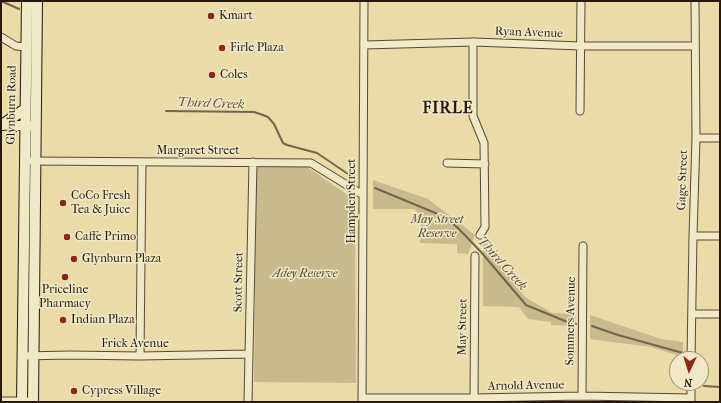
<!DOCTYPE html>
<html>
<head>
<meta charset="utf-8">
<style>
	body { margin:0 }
	#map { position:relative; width:721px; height:403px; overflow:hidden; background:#eadba8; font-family:"IM FELL French Canon",serif }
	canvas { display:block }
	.frame { position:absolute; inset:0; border:2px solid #27170f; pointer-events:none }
	.north { position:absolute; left:669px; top:351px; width:40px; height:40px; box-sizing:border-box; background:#f1e8c6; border:1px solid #a0947d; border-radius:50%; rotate:184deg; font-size:11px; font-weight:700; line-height:16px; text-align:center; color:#27170f }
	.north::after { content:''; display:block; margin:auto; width:14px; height:18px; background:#8f2418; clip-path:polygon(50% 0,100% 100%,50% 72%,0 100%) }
</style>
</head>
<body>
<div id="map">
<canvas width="721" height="403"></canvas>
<div class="frame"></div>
<div class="north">N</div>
</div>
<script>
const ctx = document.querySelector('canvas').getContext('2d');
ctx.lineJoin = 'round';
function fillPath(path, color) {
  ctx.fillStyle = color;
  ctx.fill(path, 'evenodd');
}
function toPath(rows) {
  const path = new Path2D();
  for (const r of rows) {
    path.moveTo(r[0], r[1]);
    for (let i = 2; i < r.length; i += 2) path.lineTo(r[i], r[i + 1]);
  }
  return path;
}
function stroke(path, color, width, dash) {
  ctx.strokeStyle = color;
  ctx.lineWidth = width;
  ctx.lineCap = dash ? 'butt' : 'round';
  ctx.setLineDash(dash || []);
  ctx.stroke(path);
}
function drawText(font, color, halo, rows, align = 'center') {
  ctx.font = font + ' "IM FELL French Canon",serif';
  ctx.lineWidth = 3;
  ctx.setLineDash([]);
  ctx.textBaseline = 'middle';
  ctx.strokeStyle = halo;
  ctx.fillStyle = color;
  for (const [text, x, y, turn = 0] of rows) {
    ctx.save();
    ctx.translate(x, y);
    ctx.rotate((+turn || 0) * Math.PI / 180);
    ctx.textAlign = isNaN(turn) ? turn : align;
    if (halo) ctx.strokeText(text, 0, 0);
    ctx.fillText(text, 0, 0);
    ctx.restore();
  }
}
const green = toPath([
	[256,165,307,167,355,200,356,383,254,382],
	[373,180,428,199,475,235,468,254,457,253,457,244,420,243,421,215,414,209,373,209],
	[489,241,493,256,525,297,552,313,576,314,575,326,551,325,551,322,528,319,519,307,483,306,483,242],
	[590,315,661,339,683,342,683,357,651,347,590,339]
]);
const stream = toPath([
	[1,1,19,9],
	[166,111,254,112,263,115,268,117,274,124,283,143,287,145,317,153,351,176],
	[375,188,445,217,458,228,481,252,526,305,565,321,576,324],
	[592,326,618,335,683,353],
	[704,386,720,387]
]);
const minor = toPath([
	[1,37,16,46,26,47],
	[473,42,473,116,484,143,485,227,480,235],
	[364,45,474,42,581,46,694,46],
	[580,111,581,1],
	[696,138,720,138],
	[32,161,311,163,363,195],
	[447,163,485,164],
	[693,236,720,236],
	[692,314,720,314],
	[22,356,71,355,140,356,249,354],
	[140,356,142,162],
	[691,359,693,236,696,138,695,1],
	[582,396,583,246],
	[362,398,474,398,582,396,691,398],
	[474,398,475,256],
	[1,401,27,401],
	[248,402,253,162],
	[362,402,364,1],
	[691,402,691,383]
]);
const tertiary = toPath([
	[1,125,32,126]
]);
const secondary = toPath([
	[2,125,25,109],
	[22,402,27,1],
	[33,402,37,1]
]);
const markers = [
	[211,16,4,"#8f2418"],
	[222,48,4,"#8f2418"],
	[212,75,4,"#8f2418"],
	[63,203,4,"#8f2418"],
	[67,237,4,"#8f2418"],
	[74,259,4,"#8f2418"],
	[65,277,4,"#8f2418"],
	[63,320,4,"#8f2418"],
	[74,391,4,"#8f2418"]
];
const poiNames = [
	["Kmart",219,16],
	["Firle Plaza",230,48],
	["Coles",220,75],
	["CoCo Fresh",71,196],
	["Tea & Juice",71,210],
	["Caffe Primo",75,237],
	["Glynburn Plaza",82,259],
	["Priceline",65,290,"center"],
	["Pharmacy",65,304,"center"],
	["Indian Plaza",71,320],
	["Cypress Village",82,391]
];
const streetNames = [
	["Ryan Avenue",529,33,2],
	["Glynburn Road",12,105,-89],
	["Margaret Street",198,151],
	["Gage Street",683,180,-88],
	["Hampden Street",352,201,-90],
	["Scott Street",239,282,-89],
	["Sommers Avenue",571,321,-89],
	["May Street",463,327,-89],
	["Frick Avenue",135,344],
	["Arnold Avenue",526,386,-1]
];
const parkNames = [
	["May Street",437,220],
	["Reserve",437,234],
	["Adey Reserve",305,274]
];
const waterNames = [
	["Third Creek",211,104,2],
	["Third Creek",502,264,48]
];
const districtNames = [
	["FIRLE",448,109]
];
fillPath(green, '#c9ba8e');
stroke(stream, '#74644c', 2);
stroke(minor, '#584835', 9);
stroke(tertiary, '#584835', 11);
stroke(secondary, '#27170f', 12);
stroke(minor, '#f1e8c6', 7);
stroke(tertiary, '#f1e8c6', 9);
stroke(secondary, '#f1e8c6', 10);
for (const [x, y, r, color] of markers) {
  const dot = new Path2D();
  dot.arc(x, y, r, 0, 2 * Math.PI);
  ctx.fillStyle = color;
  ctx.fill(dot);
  stroke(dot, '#f1e8c6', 1.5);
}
drawText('12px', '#27170f', '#f1e8c6', poiNames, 'left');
drawText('12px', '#27170f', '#f1e8c6', streetNames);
drawText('italic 12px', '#584835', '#f1e8c6', parkNames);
drawText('italic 13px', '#5b4b37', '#f1e8c6', waterNames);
ctx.letterSpacing = '1px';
drawText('bold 16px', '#27170f', '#f1e8c6', districtNames);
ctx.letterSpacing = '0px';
</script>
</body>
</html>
